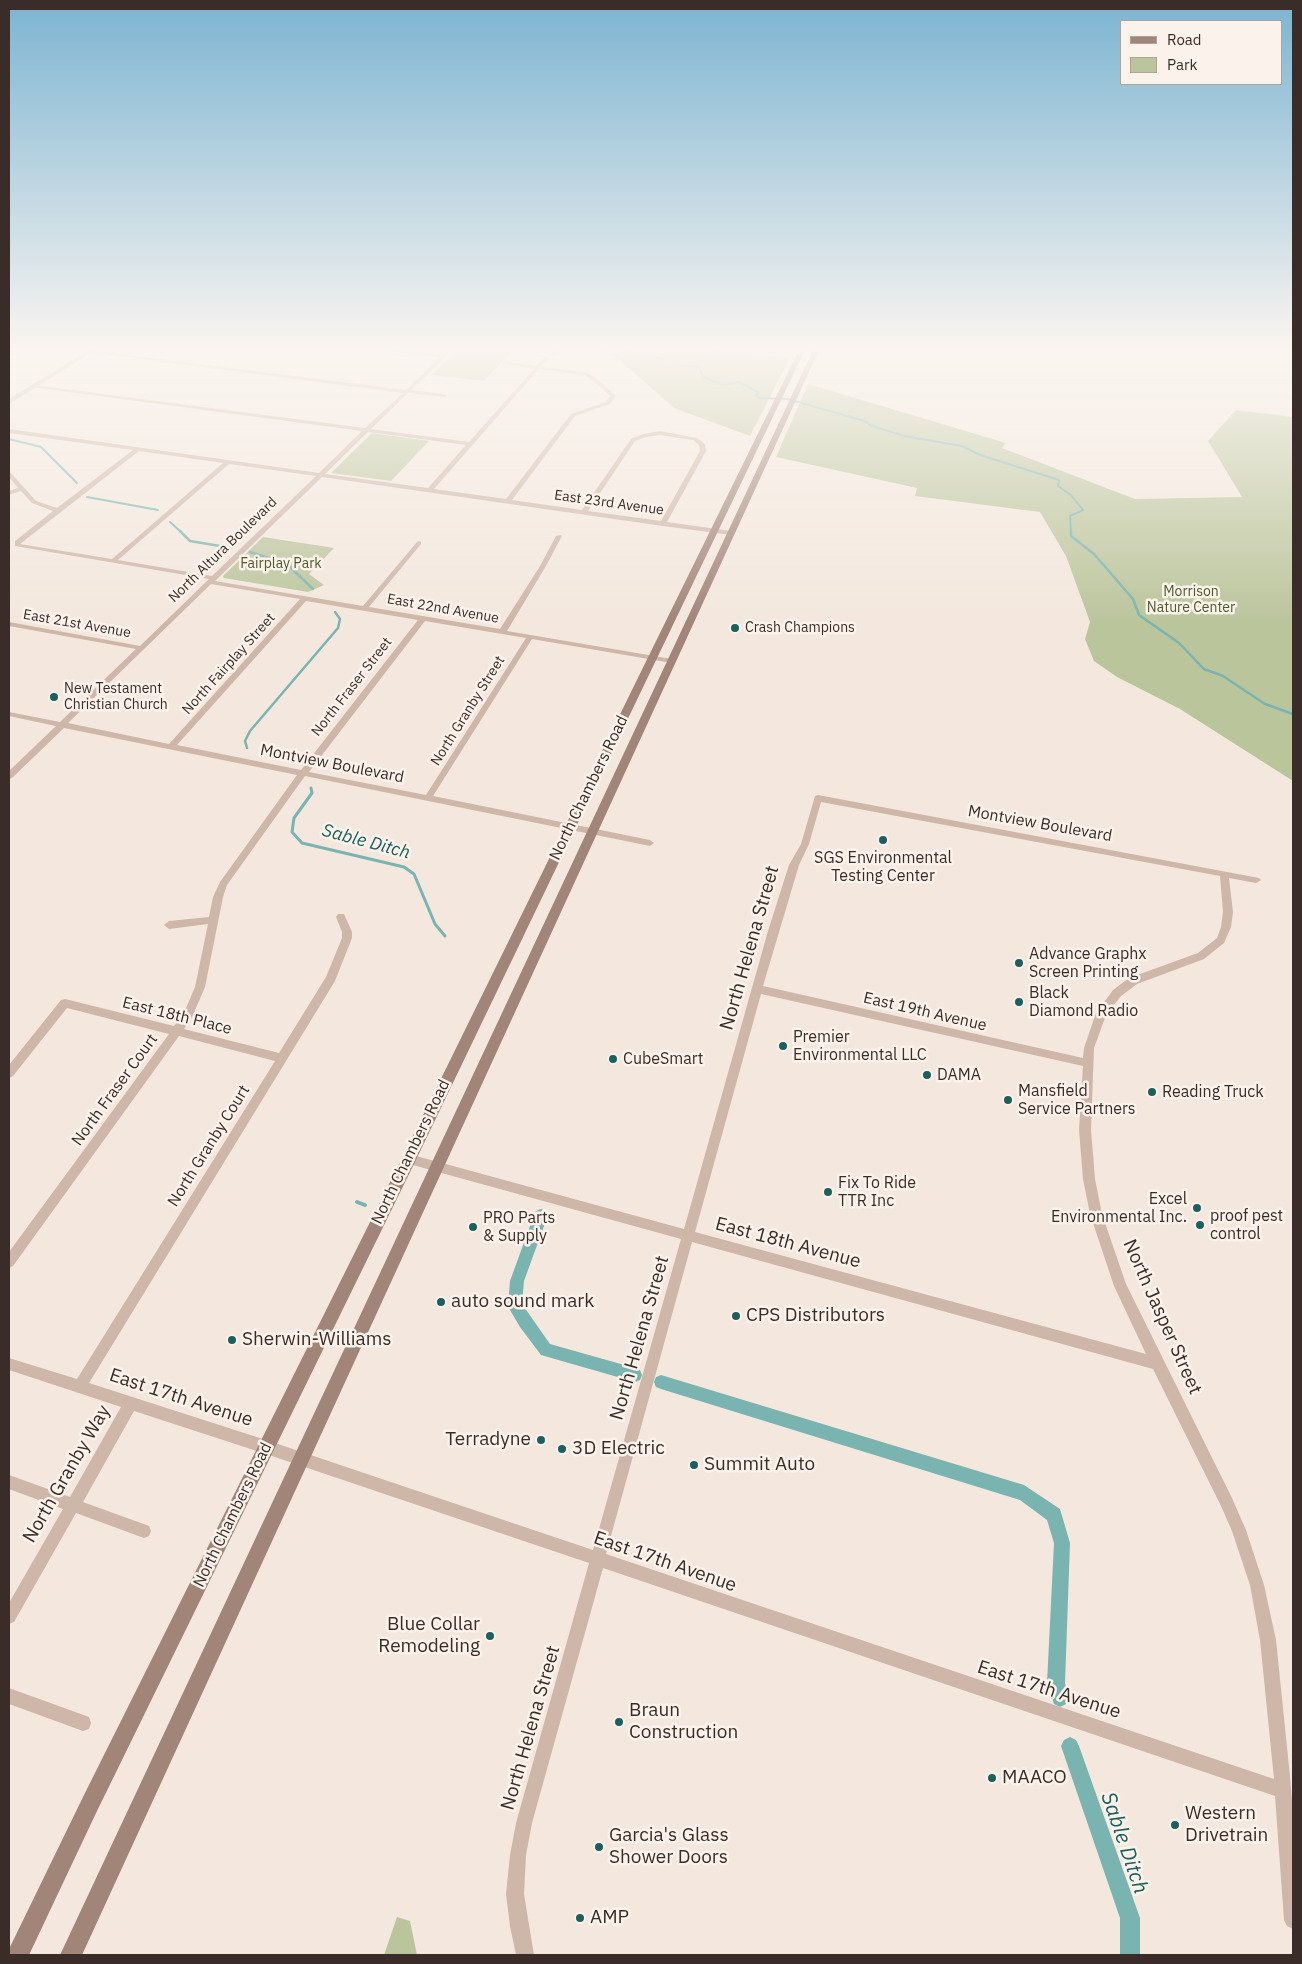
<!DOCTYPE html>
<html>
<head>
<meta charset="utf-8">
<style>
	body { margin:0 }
	#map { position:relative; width:1302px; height:1964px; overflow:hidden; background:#f4e8de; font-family:"IBM Plex Sans",sans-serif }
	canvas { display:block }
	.frame { position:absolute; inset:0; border:10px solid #3a2d29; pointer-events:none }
	.legend { position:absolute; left:1120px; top:20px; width:162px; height:65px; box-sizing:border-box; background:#fbf2eb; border:1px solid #aea39d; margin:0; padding:6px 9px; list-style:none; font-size:15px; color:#3a2d29 }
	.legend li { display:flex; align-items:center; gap:10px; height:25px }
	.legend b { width:25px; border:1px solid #aea39d }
</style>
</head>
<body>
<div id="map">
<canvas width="1302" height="1964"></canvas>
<div class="frame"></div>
<ul class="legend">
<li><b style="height:6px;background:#a28579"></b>Road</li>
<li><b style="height:14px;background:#bbc59c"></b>Park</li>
</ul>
</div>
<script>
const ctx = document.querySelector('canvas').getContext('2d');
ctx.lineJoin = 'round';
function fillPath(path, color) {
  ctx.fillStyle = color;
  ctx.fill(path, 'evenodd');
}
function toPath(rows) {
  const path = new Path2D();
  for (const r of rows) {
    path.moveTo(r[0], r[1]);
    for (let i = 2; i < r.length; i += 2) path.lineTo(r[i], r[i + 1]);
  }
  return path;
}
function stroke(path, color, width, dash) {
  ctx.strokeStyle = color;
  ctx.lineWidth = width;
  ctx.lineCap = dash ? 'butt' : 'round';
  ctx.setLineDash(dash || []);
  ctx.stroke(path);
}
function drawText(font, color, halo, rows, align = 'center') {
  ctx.font = font + ' "IBM Plex Sans",sans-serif';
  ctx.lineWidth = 5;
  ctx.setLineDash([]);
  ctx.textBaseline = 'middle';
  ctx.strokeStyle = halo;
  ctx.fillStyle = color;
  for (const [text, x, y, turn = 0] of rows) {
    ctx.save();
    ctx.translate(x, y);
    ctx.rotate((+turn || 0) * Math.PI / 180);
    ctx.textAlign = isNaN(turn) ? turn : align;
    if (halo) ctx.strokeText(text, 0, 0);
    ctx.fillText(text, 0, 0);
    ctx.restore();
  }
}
const green = toPath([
	[459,348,515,348,484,381,432,375],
	[596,348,701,348,790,358,750,436,674,408,623,363,604,350],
	[808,384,1006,443,1002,448,1135,499,1242,497,1208,441,1236,410,1293,417,1293,781,1180,709,1117,677,1094,661,1085,639,1090,622,1066,556,1040,512,915,496,917,488,776,457],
	[372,433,429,441,391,481,331,473],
	[263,537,334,548,309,574,324,585,308,592,224,578,223,576],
	[397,1917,410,1921,417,1955,384,1955]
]);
const streamFar3 = toPath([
	[621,348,631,353,647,354,685,366,698,367,704,377,723,385,739,382,758,392,756,396,759,398,787,399,865,421,870,425,904,436,962,446,980,455,1059,480,1058,486,1071,495,1083,510,1070,516,1071,532],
	[551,355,567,348],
	[9,439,41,447,77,483],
	[87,497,158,510],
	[170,522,181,532]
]);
const streamFar2 = toPath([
	[180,531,190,541,232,548],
	[1071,531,1071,536,1094,554,1133,599,1139,615,1179,643,1204,669,1223,676,1265,704,1293,714],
	[250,552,287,564,313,589],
	[247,748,245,741,250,731,338,628,340,619,335,612]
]);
const streamFar1 = toPath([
	[311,788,312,793,294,818,292,832,302,843,404,867,414,874,435,924,445,936]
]);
const stream = toPath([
	[357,1202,365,1205]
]);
const canal = toPath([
	[541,1209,546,1211,548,1215,524,1281,522,1304,550,1344,635,1368,640,1370,642,1375,640,1380,635,1382,541,1355,520,1327,510,1310,508,1305,510,1281,534,1215,536,1211,541,1209],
	[661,1375,1024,1485,1060,1509,1070,1543,1065,1683,1069,1698,1066,1704,1060,1707,1054,1704,1047,1683,1054,1543,1047,1520,1020,1500,661,1389,656,1387,654,1382,656,1377,661,1375],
	[1070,1737,1076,1740,1079,1746,1140,1918,1140,1955,1120,1955,1120,1918,1061,1746,1064,1740,1070,1737]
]);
const minor = toPath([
	[373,348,443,354,449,348,455,348,411,390,444,394,447,396,446,397,408,393,371,429,469,442,534,369,502,364,504,361,536,366,546,356,549,358,541,367,585,372,595,377,616,396,610,404,575,416,512,500,582,510,631,439,643,434,660,431,697,438,705,444,706,451,667,522,731,531,734,533,731,535,663,526,322,477,215,581,363,606,417,542,419,541,421,542,421,544,369,607,500,629,540,566,556,536,561,535,562,536,546,566,507,631,672,659,676,661,672,663,532,639,433,796,650,840,654,843,650,846,305,776,227,885,223,897,205,987,193,1015,184,1029,279,1053,326,977,342,938,342,932,336,917,338,914,344,914,352,932,352,938,335,981,89,1383,266,1440,593,1550,681,1239,409,1164,405,1163,403,1159,405,1155,409,1154,684,1229,768,931,789,865,801,844,815,796,818,795,1259,878,1261,880,1256,883,1229,878,1233,912,1231,927,1224,943,1204,959,1137,984,1121,996,1106,1015,1094,1048,1091,1130,1095,1179,1102,1214,1126,1284,1231,1496,1246,1530,1264,1585,1276,1640,1290,1776,1293,1815,1293,1929,1287,1926,1284,1920,1275,1796,603,1568,532,1823,526,1855,524,1894,534,1955,516,1955,510,1926,506,1894,510,1855,516,1823,589,1563,266,1454,134,1411,83,1502,149,1526,151,1531,149,1536,144,1538,76,1513,14,1622,9,1624,9,1603,63,1509,9,1489,9,1475,70,1497,121,1407,9,1370,9,1358,77,1379,275,1061,179,1036,13,1266,9,1268,9,1252,169,1034,67,1008,13,1076,9,1078,9,1065,61,1000,65,999,174,1026,184,1013,195,987,208,924,169,929,164,925,169,921,209,917,213,897,220,882,297,775,64,728,12,778,9,779,9,771,56,726,9,716,9,712,60,722,136,649,9,626,9,622,140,646,209,579,15,546,15,541,53,511,32,503,21,491,9,495,9,491,18,488,9,477,9,472,11,473,36,501,57,508,133,450,9,433,9,429,319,473,362,431,31,387,34,385,365,428,403,393,86,352,89,350,406,390,440,357,375,350,373,348],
	[539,369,584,375,591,379,610,396,606,402,571,414,506,499,434,489,539,369],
	[368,432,466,445,428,488,325,474,368,432],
	[660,435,693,440,699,445,700,451,661,521,588,511,635,441,646,437,660,435],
	[139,451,223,463,112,559,20,544,139,451],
	[229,464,316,476,212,576,118,560,229,464],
	[211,584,300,599,169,744,68,723,211,584],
	[306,601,418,620,301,770,177,745,306,601],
	[425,621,526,638,426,795,309,772,425,621],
	[821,802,1220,876,1223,912,1221,927,1217,938,1198,953,1129,978,1113,990,1096,1013,1084,1048,1083,1058,763,986,799,865,809,844,821,802],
	[761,994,1083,1066,1079,1130,1083,1179,1090,1214,1114,1286,1146,1354,695,1232,761,994],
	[692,1242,1153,1369,1221,1506,1232,1531,1250,1585,1260,1640,1274,1779,606,1554,692,1242],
	[9,350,19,351,22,353,19,355,9,354,9,350],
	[9,1688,89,1717,91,1723,89,1729,83,1731,9,1704,9,1688]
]);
const tertiary = toPath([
	[92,348,99,348,9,404,9,399,92,348]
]);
const secondary = toPath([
	[800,348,806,348,414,1164,97,1811,29,1955,9,1955,10,1947,83,1797,404,1154,800,348],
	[814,348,820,348,82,1955,60,1955,814,348]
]);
const markers = [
	[735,628,5,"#1b605e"],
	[54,697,5,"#1b605e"],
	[883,840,5,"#1b605e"],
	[1019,963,5,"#1b605e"],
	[1019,1002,5,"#1b605e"],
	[783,1046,5,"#1b605e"],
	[613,1059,5,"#1b605e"],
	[927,1075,5,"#1b605e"],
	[1152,1092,5,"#1b605e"],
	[1008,1100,5,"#1b605e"],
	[828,1192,5,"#1b605e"],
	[1197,1208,5,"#1b605e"],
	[1200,1225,5,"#1b605e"],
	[473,1227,5,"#1b605e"],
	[441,1302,5,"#1b605e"],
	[736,1316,5,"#1b605e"],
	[232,1340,5,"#1b605e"],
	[541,1440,5,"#1b605e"],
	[562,1449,5,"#1b605e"],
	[694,1465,5,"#1b605e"],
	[490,1636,5,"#1b605e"],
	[619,1722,5,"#1b605e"],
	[992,1778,5,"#1b605e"],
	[1175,1825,5,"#1b605e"],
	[599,1847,5,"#1b605e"],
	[580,1918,5,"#1b605e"]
];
const farStreetnames = [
	["East 23rd Avenue",609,503,8],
	["North Altura Boulevard",223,550,-44],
	["East 22nd Avenue",443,609,10],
	["East 21st Avenue",77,624,10],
	["North Fairplay Street",229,664,-48],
	["North Fraser Street",352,687,-52],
	["North Granby Street",468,711,-58]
];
const farParknames = [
	["Fairplay Park",281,564],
	["Morrison",1191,592],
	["Nature Center",1191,608]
];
const farPoinames = [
	["Crash Champions",745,628],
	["New Testament",64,689],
	["Christian Church",64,705]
];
const streetNames = [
	["Montview Boulevard",332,764,11],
	["North Chambers Road",589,788,-64],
	["Montview Boulevard",1040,824,10],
	["East 19th Avenue",925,1012,13],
	["East 18th Place",177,1016,14],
	["North Fraser Court",115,1090,-54],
	["North Granby Court",209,1146,-58],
	["North Chambers Road",411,1152,-64],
	["North Chambers Road",233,1515,-64]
];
const poiNames = [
	["SGS Environmental",883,858,"center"],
	["Testing Center",883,876,"center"],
	["Advance Graphx",1029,954],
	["Screen Printing",1029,972],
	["Black",1029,993],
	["Diamond Radio",1029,1011],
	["Premier",793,1037],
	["Environmental LLC",793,1055],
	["CubeSmart",623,1059],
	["DAMA",937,1075],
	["Mansfield",1018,1091],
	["Service Partners",1018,1109],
	["Reading Truck",1162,1092],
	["Fix To Ride",838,1183],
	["TTR Inc",838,1201],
	["Excel",1187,1199,"right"],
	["Environmental Inc.",1187,1217,"right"],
	["proof pest",1210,1216],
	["control",1210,1234],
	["PRO Parts",483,1218],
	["& Supply",483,1236]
];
const waterNames = [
	["Sable Ditch",366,842,15]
];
const nearStreetnames = [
	["North Helena Street",750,948,-74],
	["East 18th Avenue",788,1243,15],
	["North Jasper Street",1162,1317,66],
	["North Helena Street",640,1338,-74],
	["East 17th Avenue",181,1398,18],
	["North Granby Way",67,1474,-60],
	["East 17th Avenue",665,1562,19],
	["East 17th Avenue",1049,1690,18],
	["North Helena Street",531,1728,-74]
];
const nearPoinames = [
	["auto sound mark",451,1302],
	["CPS Distributors",746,1316],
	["Sherwin-Williams",242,1340],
	["Terradyne",531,1440,"right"],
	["3D Electric",572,1449],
	["Summit Auto",704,1465],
	["Blue Collar",480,1625,"right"],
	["Remodeling",480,1647,"right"],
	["Braun",629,1711],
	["Construction",629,1733],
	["MAACO",1002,1778],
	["Western",1185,1814],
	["Drivetrain",1185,1836],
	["Garcia's Glass",609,1836],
	["Shower Doors",609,1858],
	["AMP",590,1918]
];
const nearWaternames = [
	["Sable Ditch",1124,1843,71]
];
fillPath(green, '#bbc59c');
stroke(streamFar3, '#7ab4b1', 2);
stroke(streamFar2, '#7ab4b1', 2.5);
stroke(streamFar1, '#7ab4b1', 3);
stroke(stream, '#7ab4b1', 4);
fillPath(canal, '#7ab4b1');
fillPath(minor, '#ceb6a8');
fillPath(tertiary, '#ceb6a8');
fillPath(secondary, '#a28579');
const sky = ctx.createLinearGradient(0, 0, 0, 623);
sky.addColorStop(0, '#7cb4d2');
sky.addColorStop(0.56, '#faf5f0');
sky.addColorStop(1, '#faf5f000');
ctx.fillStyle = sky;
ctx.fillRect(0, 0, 1302, 623);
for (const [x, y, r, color] of markers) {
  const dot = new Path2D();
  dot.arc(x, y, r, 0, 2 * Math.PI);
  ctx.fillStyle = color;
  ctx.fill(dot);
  stroke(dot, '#fbf2eb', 2);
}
drawText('14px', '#3a2d29', '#fbf2eb', farStreetnames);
drawText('14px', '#4d5b2b', '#fbf2eb', farParknames);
drawText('14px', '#3a2d29', '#fbf2eb', farPoinames, 'left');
drawText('16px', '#3a2d29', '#fbf2eb', streetNames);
drawText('16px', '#3a2d29', '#fbf2eb', poiNames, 'left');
drawText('italic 18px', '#1b605e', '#fbf2eb', waterNames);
drawText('19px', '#3a2d29', '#fbf2eb', nearStreetnames);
drawText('19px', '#3a2d29', '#fbf2eb', nearPoinames, 'left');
drawText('italic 21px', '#1b605e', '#fbf2eb', nearWaternames);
</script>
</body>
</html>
